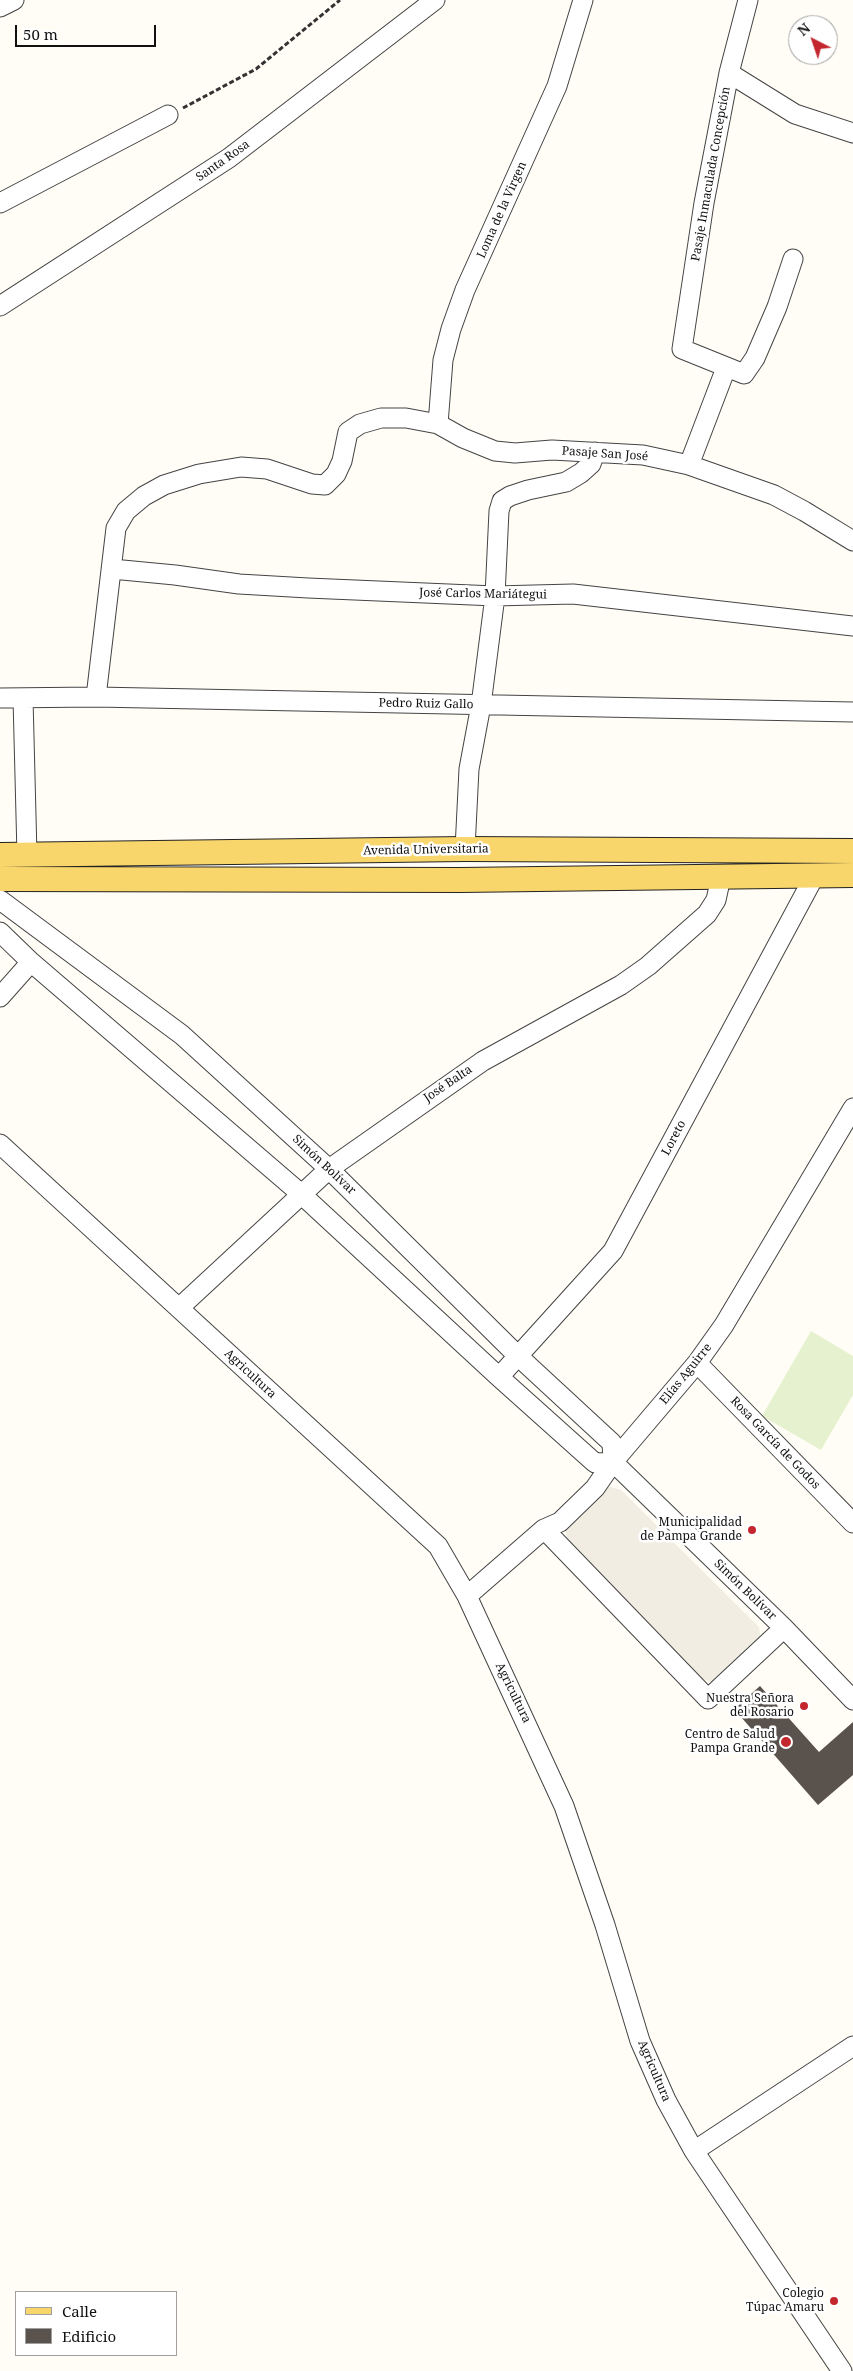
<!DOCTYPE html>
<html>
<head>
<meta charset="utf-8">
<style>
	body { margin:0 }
	#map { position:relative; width:853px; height:2371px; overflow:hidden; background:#fffdf5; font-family:"Noto Serif",serif }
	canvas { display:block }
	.legend { position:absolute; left:15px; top:2291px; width:162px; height:65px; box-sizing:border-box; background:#fff; border:1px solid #a0a0a0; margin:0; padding:6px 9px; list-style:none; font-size:15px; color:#111 }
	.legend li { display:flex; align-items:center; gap:10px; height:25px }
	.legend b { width:25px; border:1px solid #a0a0a0 }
	.north { position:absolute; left:788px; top:15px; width:50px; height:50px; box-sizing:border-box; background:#fff; border:1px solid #a0a0a0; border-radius:50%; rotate:319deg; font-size:14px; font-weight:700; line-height:20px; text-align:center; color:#111 }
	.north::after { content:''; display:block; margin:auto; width:18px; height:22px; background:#c4262e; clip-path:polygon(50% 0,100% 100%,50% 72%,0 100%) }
	.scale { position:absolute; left:15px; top:25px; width:141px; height:22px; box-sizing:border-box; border:2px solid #111; border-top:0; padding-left:6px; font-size:15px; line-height:18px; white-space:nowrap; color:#111; -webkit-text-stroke:4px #fff; paint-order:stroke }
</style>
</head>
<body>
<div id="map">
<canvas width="853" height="2371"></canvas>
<ul class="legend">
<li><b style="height:6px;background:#f9d66b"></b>Calle</li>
<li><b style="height:14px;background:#5a524d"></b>Edificio</li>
</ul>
<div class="north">N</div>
<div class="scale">50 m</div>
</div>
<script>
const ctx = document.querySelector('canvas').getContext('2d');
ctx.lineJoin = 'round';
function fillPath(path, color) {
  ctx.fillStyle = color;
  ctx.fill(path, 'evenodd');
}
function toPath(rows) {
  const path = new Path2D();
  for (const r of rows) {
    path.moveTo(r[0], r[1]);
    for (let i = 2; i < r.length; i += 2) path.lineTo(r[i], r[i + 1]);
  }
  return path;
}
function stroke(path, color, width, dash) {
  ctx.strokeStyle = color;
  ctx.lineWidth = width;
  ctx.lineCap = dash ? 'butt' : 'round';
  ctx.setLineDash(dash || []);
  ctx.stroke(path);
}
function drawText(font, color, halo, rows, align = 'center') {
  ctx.font = font + ' "Noto Serif",serif';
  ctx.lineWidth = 5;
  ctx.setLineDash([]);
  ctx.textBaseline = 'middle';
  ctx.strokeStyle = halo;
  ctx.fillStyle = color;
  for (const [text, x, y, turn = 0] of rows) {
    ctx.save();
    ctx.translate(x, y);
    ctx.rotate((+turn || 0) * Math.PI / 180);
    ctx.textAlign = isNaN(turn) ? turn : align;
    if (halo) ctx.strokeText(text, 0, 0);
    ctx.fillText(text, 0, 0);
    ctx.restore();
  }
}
const pitch = toPath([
	[811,1331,853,1356,853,1395,821,1450,762,1416]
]);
const plaza = toPath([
	[610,1487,621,1490,759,1627,761,1641,717,1680,711,1682,699,1678,568,1542,565,1530,568,1524,603,1490]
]);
const building = toPath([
	[760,1686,819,1752,853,1722,853,1775,818,1805,734,1709]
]);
const path = toPath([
	[183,108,256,69,340,0]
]);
const minor = toPath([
	[748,0,729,73,704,203,682,349,744,374,755,358,777,307,793,259],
	[0,7,14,0],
	[729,73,795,114,853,133],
	[0,203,168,115],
	[0,306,229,158,435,0],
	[438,424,443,360,451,329,465,290,557,86,583,0],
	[689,465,726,368],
	[112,569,175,575,239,584,308,588,495,596,573,594,853,626],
	[96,697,116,528,126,511,144,496,164,485,199,474,241,467,267,469,312,484,325,485,336,474,342,461,348,432,360,424,381,418,406,418,438,424,463,438,495,451,515,453,552,450,643,455,689,465,774,495,804,511,853,541],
	[0,698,96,697,853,712],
	[23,698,27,855],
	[465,849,469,769,481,705,495,596,499,511,502,501,510,496,528,490,566,482,581,473,591,464,595,452],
	[0,900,182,1035,329,1169,519,1357,612,1443,613,1462,784,1628,853,1700],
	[0,932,31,962,300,1193,499,1377,595,1463,613,1462],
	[0,997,31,962],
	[0,1144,438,1546,467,1596,564,1806,605,1925,640,2041,666,2100,694,2151,842,2371],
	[179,1308,329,1169,483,1061,621,985,648,966,707,914,716,900,721,877],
	[697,1363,853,1523],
	[499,1377,613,1251,815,875],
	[544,1529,708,1699,784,1628],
	[467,1596,544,1529,560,1522,595,1488,613,1462,697,1363,724,1325,853,1108],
	[694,2151,853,2046]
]);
const major = toPath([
	[0,855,465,849,853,851],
	[0,879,460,880,853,875]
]);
const markers = [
	[752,1530,5,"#c4262e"],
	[804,1706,5,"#c4262e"],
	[786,1742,6,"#c4262e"],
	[834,2301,5,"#c4262e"]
];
const streetNames = [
	["Santa Rosa",223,161,-35],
	["Pasaje Inmaculada Concepción",711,174,-80],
	["Loma de la Virgen",502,210,-66],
	["Pasaje San José",605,454,4],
	["José Carlos Mariátegui",483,594,1],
	["Pedro Ruiz Gallo",426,704,1],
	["Avenida Universitaria",426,850,-1],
	["José Balta",448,1084,-34],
	["Loreto",674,1138,-62],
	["Simón Bolívar",324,1165,43],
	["Agricultura",250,1374,43],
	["Elías Aguirre",686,1374,-51],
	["Rosa García de Godos",775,1443,46],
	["Simón Bolívar",745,1590,44],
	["Agricultura",513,1693,64],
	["Agricultura",654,2071,67]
];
const poiNames = [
	["Municipalidad",742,1523],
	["de Pampa Grande",742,1537],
	["Nuestra Señora",794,1699],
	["del Rosario",794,1713],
	["Centro de Salud",775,1735],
	["Pampa Grande",775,1749],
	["Colegio",824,2294],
	["Túpac Amaru",824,2308]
];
fillPath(pitch, '#e6f2cf');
fillPath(plaza, '#f1ede2');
fillPath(building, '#5a524d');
stroke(minor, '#444', 21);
stroke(major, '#222', 26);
stroke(path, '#333', 3, [5, 2.5]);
stroke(minor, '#fff', 19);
stroke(major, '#f9d66b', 24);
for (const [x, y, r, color] of markers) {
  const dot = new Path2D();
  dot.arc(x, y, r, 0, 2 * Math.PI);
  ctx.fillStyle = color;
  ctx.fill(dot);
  stroke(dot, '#fff', 2);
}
drawText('12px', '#111', '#fff', streetNames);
drawText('12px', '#111', '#fff', poiNames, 'right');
</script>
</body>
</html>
